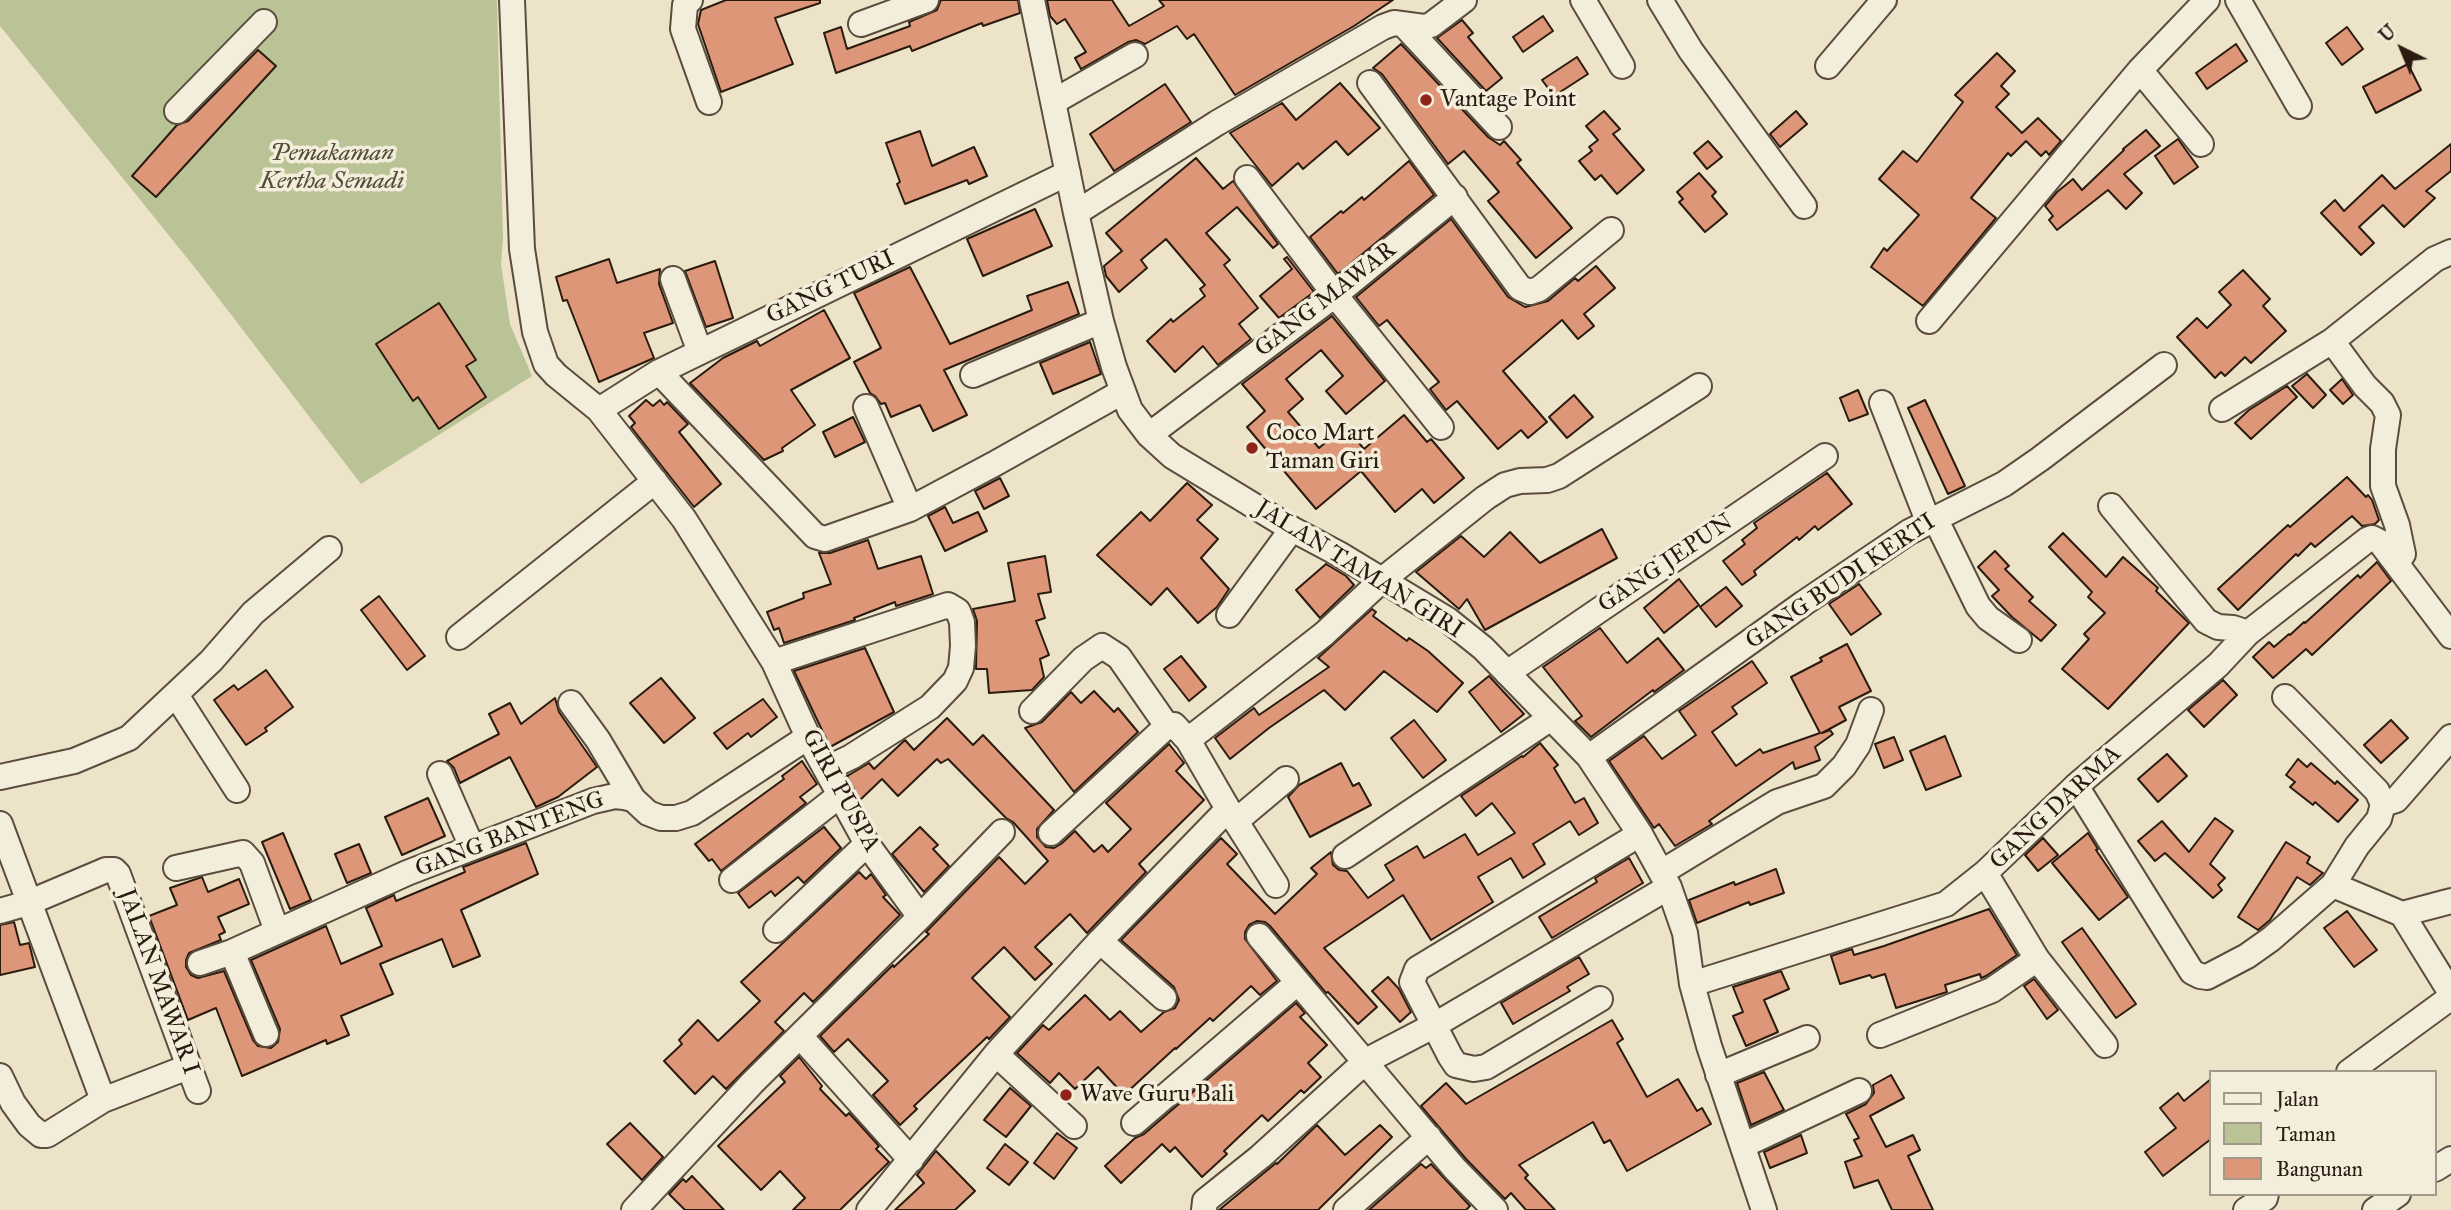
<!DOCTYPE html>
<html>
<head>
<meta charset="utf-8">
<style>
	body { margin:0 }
	#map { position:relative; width:2451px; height:1210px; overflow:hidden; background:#ede3c9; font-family:"IM FELL Great Primer",serif }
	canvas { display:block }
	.legend { position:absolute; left:2209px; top:1070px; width:228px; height:126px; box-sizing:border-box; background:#f3eddc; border:2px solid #a3998a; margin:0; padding:9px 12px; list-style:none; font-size:21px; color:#2a1b0f }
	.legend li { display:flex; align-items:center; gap:14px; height:35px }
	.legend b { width:35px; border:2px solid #a3998a }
	.north { position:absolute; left:2367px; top:14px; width:70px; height:70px; -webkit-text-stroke:5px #f3eddc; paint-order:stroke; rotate:317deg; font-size:19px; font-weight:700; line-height:28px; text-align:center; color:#2a1b0f }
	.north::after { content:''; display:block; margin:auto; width:24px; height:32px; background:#2a1b0f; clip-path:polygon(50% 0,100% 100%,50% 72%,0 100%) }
</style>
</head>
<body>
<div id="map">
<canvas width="2451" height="1210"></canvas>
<ul class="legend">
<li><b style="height:9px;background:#f3eddc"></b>Jalan</li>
<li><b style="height:19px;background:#bac395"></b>Taman</li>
<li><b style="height:19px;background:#dd9677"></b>Bangunan</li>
</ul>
<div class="north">U</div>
</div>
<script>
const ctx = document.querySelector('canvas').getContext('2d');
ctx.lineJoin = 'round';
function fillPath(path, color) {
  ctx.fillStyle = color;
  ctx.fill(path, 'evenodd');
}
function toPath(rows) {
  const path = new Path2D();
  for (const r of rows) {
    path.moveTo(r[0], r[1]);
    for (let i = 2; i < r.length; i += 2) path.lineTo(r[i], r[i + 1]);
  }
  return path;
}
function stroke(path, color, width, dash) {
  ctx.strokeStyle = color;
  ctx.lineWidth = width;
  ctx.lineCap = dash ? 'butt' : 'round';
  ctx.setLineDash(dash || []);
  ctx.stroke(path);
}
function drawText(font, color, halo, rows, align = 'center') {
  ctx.font = font + ' "IM FELL Great Primer",serif';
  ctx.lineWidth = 7;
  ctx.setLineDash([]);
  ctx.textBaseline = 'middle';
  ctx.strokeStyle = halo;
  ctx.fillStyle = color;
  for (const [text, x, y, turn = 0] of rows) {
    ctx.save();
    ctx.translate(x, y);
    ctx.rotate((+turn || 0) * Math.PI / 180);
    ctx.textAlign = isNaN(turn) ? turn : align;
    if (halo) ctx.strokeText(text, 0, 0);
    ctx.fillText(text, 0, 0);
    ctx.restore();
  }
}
const green = toPath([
	[0,0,497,0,503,237,501,264,510,324,532,376,361,484,196,269,0,26]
]);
const building = toPath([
	[726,0,820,0,820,3,775,18,793,64,721,92,698,24,701,10,726,0],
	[941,0,1018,0,1020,13,983,26,982,23,912,51,910,46,836,73,824,33,841,27,847,49,910,26,909,22,937,10,941,0],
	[1047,0,1112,0,1129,26,1164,6,1159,0,1393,0,1354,26,1235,95,1194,34,1187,39,1177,26,1145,44,1136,40,1128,42,1081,69,1075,58,1086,52,1065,19,1057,24,1050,16,1047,0],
	[1543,16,1553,31,1523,52,1513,37,1543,16],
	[1462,20,1473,33,1468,37,1502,78,1486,91,1437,38,1462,20],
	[2347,27,2363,49,2342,65,2326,43,2347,27],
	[1401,44,1488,137,1500,145,1504,141,1521,160,1517,163,1572,228,1536,258,1488,201,1499,192,1464,151,1448,164,1382,74,1373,68,1401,44],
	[2236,44,2247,61,2207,89,2196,73,2236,44],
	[258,50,276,66,156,197,132,176,177,125,188,121,258,50],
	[1997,53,2015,71,2001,86,2009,94,1996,107,2022,133,2038,118,2061,141,2049,155,2046,151,2041,156,2026,141,2011,156,2008,153,1971,198,1996,218,1923,306,1871,267,1884,248,1887,251,1919,215,1879,179,1903,151,1917,162,1963,102,1955,95,1997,53],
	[1577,57,1588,74,1554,96,1542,80,1577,57],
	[2408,64,2421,90,2376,113,2363,87,2408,64],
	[1340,83,1380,128,1348,155,1336,141,1303,169,1298,163,1272,186,1230,133,1282,103,1296,120,1340,83],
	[1165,84,1191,122,1114,171,1090,134,1165,84],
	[1604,111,1620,129,1613,134,1644,170,1617,194,1601,175,1595,180,1579,161,1592,151,1589,147,1598,140,1586,126,1604,111],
	[1796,111,1807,124,1780,147,1770,134,1796,111],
	[2146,130,2160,146,2124,174,2142,193,2126,209,2108,190,2057,230,2049,220,2053,216,2045,206,2057,192,2073,179,2082,190,2124,150,2123,149,2146,130],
	[920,131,932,166,974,147,987,176,969,184,967,180,905,204,897,184,900,182,886,143,920,131],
	[2178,139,2198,167,2174,184,2155,156,2178,139],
	[1708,141,1722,157,1707,169,1694,153,1708,141],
	[2451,144,2451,171,2426,191,2435,198,2404,227,2383,205,2359,227,2374,243,2361,255,2321,213,2335,200,2344,211,2382,175,2395,189,2451,144],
	[1196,158,1223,189,1233,181,1278,244,1273,248,1237,207,1206,233,1230,260,1224,265,1258,308,1239,324,1251,339,1218,365,1203,346,1175,372,1147,341,1171,319,1173,322,1205,296,1200,289,1205,285,1166,239,1141,260,1147,268,1119,292,1106,276,1104,266,1122,251,1106,233,1196,158],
	[1409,161,1434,195,1338,274,1310,237,1341,211,1343,213,1362,197,1364,200,1409,161],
	[1699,173,1716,192,1712,196,1727,214,1705,232,1679,202,1683,199,1677,192,1699,173],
	[1035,209,1052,246,983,276,967,239,1035,209],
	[1451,219,1508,297,1525,307,1548,301,1575,278,1578,281,1596,266,1615,288,1584,314,1594,326,1578,339,1562,320,1503,371,1547,422,1528,438,1521,430,1498,449,1457,401,1446,410,1430,389,1439,382,1387,320,1379,326,1356,297,1451,219],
	[1287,257,1314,292,1279,318,1260,296,1292,269,1284,259,1287,257],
	[609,259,617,283,660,269,659,284,673,323,644,333,654,358,599,382,567,300,563,301,556,277,609,259],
	[715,261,733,318,706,327,685,271,715,261],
	[910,267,950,344,1032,310,1027,296,1068,282,1079,314,944,370,967,415,933,431,920,405,891,417,885,403,881,404,875,396,870,393,854,362,881,348,854,293,910,267],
	[2243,270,2270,299,2263,306,2286,331,2251,363,2245,357,2225,376,2221,372,2215,378,2177,337,2197,318,2207,328,2231,305,2219,292,2243,270],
	[439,303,476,360,466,366,486,397,439,429,418,397,413,401,376,344,439,303],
	[824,310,850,358,791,390,815,425,782,448,783,451,764,460,690,383,723,358,757,341,760,346,824,310],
	[1332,316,1385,381,1346,414,1326,391,1343,376,1321,350,1286,379,1303,399,1288,412,1319,448,1345,426,1364,449,1404,415,1427,442,1431,439,1464,478,1434,503,1422,489,1395,512,1361,471,1316,509,1247,427,1265,411,1242,384,1332,316],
	[1090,342,1101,374,1053,394,1040,363,1090,342],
	[2307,374,2326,395,2313,408,2292,386,2307,374],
	[2342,379,2353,395,2343,404,2330,390,2342,379],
	[2287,386,2297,397,2251,439,2235,423,2249,410,2287,386],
	[1858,390,1868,414,1849,421,1840,398,1858,390],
	[1574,395,1593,417,1567,438,1549,417,1574,395],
	[646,400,653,406,660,400,664,405,667,402,688,424,679,432,721,484,694,507,631,427,635,423,629,416,646,400],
	[1925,400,1965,486,1948,494,1908,408,1925,400],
	[853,417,865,442,835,457,823,432,853,417],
	[1827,473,1852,504,1818,530,1815,526,1799,540,1797,537,1754,571,1756,575,1742,585,1723,561,1745,544,1742,540,1757,528,1754,523,1827,473],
	[2347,477,2366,497,2368,495,2372,500,2379,520,2375,524,2362,526,2352,516,2315,547,2311,543,2298,556,2296,554,2238,610,2218,589,2288,525,2290,527,2347,477],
	[1000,478,1009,496,984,509,975,491,1000,478],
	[1187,483,1212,505,1197,520,1218,539,1201,558,1229,589,1217,607,1198,623,1167,588,1151,605,1097,555,1141,512,1150,521,1187,483],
	[945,507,953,523,978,512,987,531,945,551,928,516,945,507],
	[1602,529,1617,558,1485,630,1467,599,1459,609,1416,572,1461,536,1484,557,1510,532,1540,563,1602,529],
	[2063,533,2106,577,2123,557,2158,588,2156,591,2189,623,2108,709,2062,669,2089,639,2084,634,2105,613,2088,597,2092,592,2049,547,2063,533],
	[868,540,878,569,921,556,933,594,896,606,895,602,854,618,855,620,784,643,779,628,774,630,767,612,804,598,803,593,831,584,819,553,830,553,868,540],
	[1995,551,2009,566,2005,569,2033,597,2029,601,2056,625,2041,641,2012,617,1992,596,1999,590,1978,567,1995,551],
	[1045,556,1051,592,1038,594,1045,618,1036,621,1049,655,1040,659,1044,677,1032,690,989,693,987,669,976,669,977,621,973,609,1015,601,1008,563,1045,556],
	[2377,562,2391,581,2312,655,2306,649,2273,678,2253,657,2269,642,2274,647,2289,634,2290,635,2304,622,2305,623,2358,575,2360,578,2377,562],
	[1326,564,1346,576,1354,585,1320,618,1296,590,1326,564],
	[1679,579,1699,605,1664,633,1644,608,1679,579],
	[1859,584,1881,614,1851,635,1829,604,1859,584],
	[1726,587,1742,606,1716,627,1700,607,1726,587],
	[379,596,425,656,407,670,361,610,379,596],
	[1372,609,1376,612,1373,616,1407,641,1409,638,1428,651,1463,683,1437,712,1384,671,1345,710,1324,690,1269,728,1230,759,1215,738,1254,708,1259,715,1329,667,1318,658,1372,609],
	[1600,628,1627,663,1658,638,1684,670,1654,692,1653,690,1591,737,1575,721,1582,716,1543,667,1600,628],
	[1847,644,1871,691,1839,707,1846,720,1822,733,1830,730,1833,734,1815,747,1820,760,1795,769,1793,762,1709,821,1712,824,1675,846,1659,824,1654,828,1609,761,1644,736,1662,759,1696,735,1679,711,1752,661,1767,683,1732,707,1737,714,1712,732,1736,766,1760,749,1763,753,1820,733,1791,677,1822,661,1820,658,1847,644],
	[865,648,894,712,830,747,794,671,865,648],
	[1181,656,1206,687,1189,701,1164,669,1181,656],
	[266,670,293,707,265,728,267,731,246,745,214,700,234,685,238,690,266,670],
	[1489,676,1524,714,1501,732,1469,692,1489,676],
	[661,678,695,718,664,743,630,703,661,678],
	[2223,680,2237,695,2204,727,2188,710,2223,680],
	[1094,691,1114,712,1118,708,1138,732,1074,792,1025,728,1042,722,1071,692,1081,703,1094,691],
	[555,698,559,712,597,767,558,797,536,807,510,757,460,783,454,768,447,761,499,734,489,714,510,703,521,724,555,698],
	[763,699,777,717,751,737,748,733,727,749,714,733,763,699],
	[947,718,973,745,983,735,1054,810,1037,829,1037,837,1046,847,1054,848,1061,844,1075,831,1094,852,1102,845,1108,852,1131,829,1106,803,1169,744,1184,763,1176,771,1204,800,1139,864,1146,872,1087,933,1070,914,1035,947,1052,964,1035,980,1004,947,972,978,1010,1017,989,1039,987,1037,914,1106,917,1109,900,1125,873,1095,888,1081,848,1039,834,1052,820,1036,893,965,894,967,929,934,926,932,999,857,1025,884,1048,861,1013,822,1006,818,948,759,941,763,937,759,898,796,882,779,860,800,847,776,849,775,869,763,874,769,905,740,914,750,947,718],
	[1414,720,1446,760,1423,778,1391,738,1414,720],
	[2391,720,2408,738,2381,763,2364,745,2391,720],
	[1945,736,1961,776,1926,790,1910,751,1945,736],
	[1894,737,1903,760,1884,768,1875,744,1894,737],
	[1540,743,1558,765,1554,768,1575,803,1584,798,1598,823,1579,835,1570,821,1533,844,1545,864,1523,878,1511,858,1478,877,1493,902,1431,940,1403,895,1324,948,1377,1007,1358,1024,1328,992,1326,993,1270,926,1265,922,1257,921,1249,925,1245,932,1245,939,1277,981,1260,995,1251,986,1213,1021,1210,1018,1176,1049,1175,1048,1124,1095,1098,1067,1075,1089,1059,1073,1050,1083,1017,1053,1043,1025,1049,1030,1085,995,1110,1020,1120,1011,1141,1032,1164,1012,1175,1008,1179,1000,1174,987,1121,940,1221,838,1237,854,1227,864,1275,914,1317,874,1311,868,1331,852,1333,865,1339,870,1347,871,1368,898,1394,880,1385,865,1417,846,1424,858,1465,834,1478,855,1515,833,1492,803,1476,816,1461,796,1522,756,1523,757,1540,743],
	[2167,754,2187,776,2158,802,2138,779,2167,754],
	[2298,759,2307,767,2311,763,2335,784,2337,781,2358,800,2338,822,2315,802,2313,805,2290,787,2295,782,2286,775,2298,759],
	[802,761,817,784,800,797,806,803,721,871,712,859,709,861,695,844,784,779,782,776,802,761],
	[1341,763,1353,786,1359,783,1371,805,1310,837,1288,797,1299,785,1341,763],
	[428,798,445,836,402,855,385,817,428,798],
	[2215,818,2233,831,2210,864,2225,878,2218,885,2222,890,2213,898,2165,853,2155,861,2138,841,2162,821,2189,852,2215,818],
	[824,827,841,848,804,883,798,877,775,896,771,891,749,908,738,893,824,827],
	[920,827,938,845,933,849,949,866,924,892,892,854,920,827],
	[283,833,311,900,290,909,262,842,283,833],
	[2088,833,2098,849,2096,850,2128,897,2099,920,2052,863,2088,833],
	[2043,838,2058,855,2038,871,2025,855,2043,838],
	[2286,842,2310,857,2307,863,2323,873,2310,885,2297,877,2270,920,2258,930,2238,917,2286,842],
	[526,843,538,874,461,910,480,956,453,967,442,939,380,964,393,994,341,1016,349,1035,327,1044,326,1040,242,1076,216,1008,188,1020,149,916,177,905,170,888,202,877,208,892,239,879,249,904,218,917,225,932,219,935,221,940,189,953,186,960,186,967,191,975,198,978,224,971,253,1040,258,1046,271,1048,278,1042,280,1029,251,960,326,926,341,964,382,946,366,908,394,895,396,901,465,872,463,867,526,843],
	[359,844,371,873,347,883,335,854,359,844],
	[1629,858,1643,883,1552,938,1539,917,1597,882,1595,878,1629,858],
	[1776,869,1784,893,1750,905,1749,902,1697,923,1689,900,1734,882,1735,885,1776,869],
	[859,872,866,879,871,874,886,895,883,897,900,915,813,1002,804,993,775,1022,784,1031,726,1089,713,1076,695,1094,664,1061,682,1044,679,1040,698,1020,718,1041,760,1001,741,982,859,872],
	[1989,909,2017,955,1986,976,1981,978,1980,974,1945,985,1947,992,1896,1008,1885,974,1872,978,1870,975,1840,984,1831,956,1852,949,1854,955,1884,946,1989,909],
	[2347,911,2377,950,2354,967,2324,928,2347,911],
	[14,922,20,945,29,943,35,967,0,975,0,925,14,922],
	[2082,928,2136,1004,2116,1018,2062,942,2082,928],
	[1579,957,1589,974,1567,987,1570,991,1513,1024,1501,1003,1579,957],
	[1781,971,1789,989,1764,1000,1778,1032,1746,1046,1733,1016,1743,1012,1733,987,1781,971],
	[1388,977,1399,989,1411,1012,1400,1022,1372,991,1388,977],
	[2034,979,2058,1010,2047,1019,2024,986,2034,979],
	[1296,1003,1305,1013,1300,1017,1327,1045,1308,1063,1321,1077,1304,1093,1301,1090,1268,1121,1262,1115,1224,1151,1227,1154,1202,1177,1175,1147,1170,1152,1162,1144,1121,1183,1105,1166,1135,1138,1144,1134,1296,1003],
	[1612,1020,1623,1039,1617,1043,1647,1097,1678,1079,1697,1111,1702,1108,1711,1124,1627,1171,1610,1140,1604,1143,1593,1122,1519,1165,1528,1175,1525,1178,1555,1210,1526,1210,1511,1193,1505,1199,1466,1159,1421,1106,1446,1083,1466,1104,1612,1020],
	[799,1057,822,1086,820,1089,846,1116,849,1113,879,1146,876,1149,889,1162,840,1210,793,1210,805,1198,780,1171,761,1190,718,1146,785,1082,780,1076,799,1057],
	[1764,1072,1784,1110,1751,1125,1737,1083,1764,1072],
	[1891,1075,1904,1098,1870,1116,1886,1147,1913,1135,1920,1150,1908,1156,1933,1210,1892,1210,1878,1180,1854,1188,1845,1162,1862,1156,1854,1140,1859,1138,1846,1114,1866,1104,1874,1093,1873,1085,1891,1075],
	[2211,1079,2211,1139,2163,1176,2145,1152,2176,1128,2160,1108,2178,1093,2184,1101,2211,1079],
	[1010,1088,1031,1106,1006,1137,984,1120,1010,1088],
	[630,1123,663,1157,642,1180,607,1144,630,1123],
	[1317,1125,1345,1155,1380,1125,1392,1137,1318,1210,1219,1210,1276,1163,1277,1164,1317,1125],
	[1057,1133,1077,1148,1054,1179,1034,1163,1057,1133],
	[1801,1135,1807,1153,1770,1168,1764,1152,1801,1135],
	[1005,1144,1028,1162,1009,1185,987,1168,1005,1144],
	[936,1151,975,1191,955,1210,895,1210,924,1183,917,1175,936,1151],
	[1421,1164,1426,1168,1431,1164,1470,1206,1466,1210,1369,1210,1421,1164],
	[692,1176,724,1210,685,1210,669,1194,683,1179,686,1182,692,1176]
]);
const minor = toPath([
	[512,0,522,249,535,332,546,364,556,375,599,410,684,519,774,662,808,737,867,844,920,917],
	[690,0,685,5,683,29,709,102],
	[1032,0,1076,213,1101,321,1114,367,1130,410,1149,435,1172,456,1292,529,1339,554,1448,620,1483,648,1589,757,1640,834,1669,887,1685,933,1692,984,1709,1046,1764,1210],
	[1583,0,1622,66],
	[1660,0,1691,51,1804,206],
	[2238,0,2299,106],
	[861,24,926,0],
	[1404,25,1499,127],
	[1828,66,1884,0],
	[2140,70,2201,144],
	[1370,83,1520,288,1530,292,1539,289,1611,230],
	[1053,102,1135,55],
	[177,111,264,22],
	[1247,178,1335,295,1441,427],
	[1076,213,1217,123,1383,27,1394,23,1424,27,1431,25,1464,0],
	[673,279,700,352],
	[1929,321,2140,70,2207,0],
	[2332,341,2365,386,2382,403,2388,415,2383,449,2383,486,2397,525,2403,554,2397,562],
	[659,372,815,536,825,539,910,509,996,463,1122,392],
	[973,375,1101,321],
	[1882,403,1928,521],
	[866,407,910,509],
	[2222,409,2332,341,2435,259,2451,252],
	[599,410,659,372,1068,173],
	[1149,435,1335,295,1455,197],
	[2111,506,2206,621,2218,627,2233,628,2248,633],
	[1935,518,1978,606,1988,618,2019,640],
	[1229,615,1292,529],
	[459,637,655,481],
	[774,662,939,608,948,605,958,611,962,622,963,646,961,668,955,681,930,707,851,757,826,769],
	[1507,673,1825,456],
	[176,695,237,790],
	[2285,697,2377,791,2383,804,2379,819,2357,846,2333,885],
	[571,703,598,740,633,799],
	[1032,711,1083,659,1102,646,1119,657,1167,726],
	[1188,740,1324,634,1382,580,1485,498,1505,485,1520,481,1547,480,1559,476,1699,386],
	[1589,757,1804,603,1909,532,2004,484,2040,459,2164,365],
	[440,774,472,847],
	[0,777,74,761,129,738,211,661,253,613,329,549],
	[2076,786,2192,972,2200,976,2207,977,2247,956,2271,939,2333,885,2402,914,2451,901],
	[2383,804,2396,800,2451,737],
	[1228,809,1276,885],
	[1236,821,1286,779],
	[0,824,103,1100],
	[1345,856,1551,718],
	[176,868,243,853,252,863,277,931],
	[1662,872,1777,802,1824,786,1844,766,1858,745,1871,710],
	[1985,873,2037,959,2105,1045],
	[732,880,840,795],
	[0,911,28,903,106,870,114,870,118,874,198,1091],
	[776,930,867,844],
	[1259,936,1455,1169,1495,1210],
	[1100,941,1164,998],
	[232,952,266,1034],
	[200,963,232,952,407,873,593,801,615,796,624,797,633,799,648,813,661,818,676,818,692,813,808,737],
	[1692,984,1946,904,1985,873,2076,786,2218,665,2248,633,2367,540,2372,538,2380,542,2451,636],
	[1600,999,1486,1067,1474,1069,1456,1065,1450,1056,1412,982,1417,969,1640,834],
	[1880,1035,1992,990,2037,959],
	[800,1036,911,1160],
	[996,1054,1074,1126],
	[2349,1072,2450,998,2449,990,2402,914],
	[1718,1075,1807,1038],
	[0,1076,13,1103,29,1125,41,1135,47,1135,103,1100,188,1067],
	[1134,1123,1297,983],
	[1744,1145,1859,1091],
	[2435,1169,2451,1159],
	[634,1210,753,1082,920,917,1002,832],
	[869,1210,996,1054,1100,941,1228,809,1188,740,1174,725,1167,726,1051,833],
	[1204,1210,1205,1201,1260,1157,1366,1061,1433,1026,1669,887],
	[1346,1210,1429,1137],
	[2246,1210,2265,1198,2266,1194],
	[2375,1210,2398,1194]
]);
const markers = [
	[1426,100,7,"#8f2418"],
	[1252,448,7,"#8f2418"],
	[1066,1095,7,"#8f2418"]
];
const poiNames = [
	["Vantage Point",1440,100],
	["Coco Mart",1266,434],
	["Taman Giri",1266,462],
	["Wave Guru Bali",1080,1095]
];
const parkNames = [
	["Pemakaman",332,154],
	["Kertha Semadi",332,182]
];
const streetNames = [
	["GANG TURI",831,288,-26],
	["GANG MAWAR",1326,300,-38],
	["GANG JEPUN",1666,564,-34],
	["JALAN TAMAN GIRI",1359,570,32],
	["GANG BUDI KERTI",1841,582,-34],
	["GIRI PUSPA",840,791,61],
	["GANG DARMA",2056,808,-43],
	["GANG BANTENG",510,835,-21],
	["JALAN MAWAR I",158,982,70]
];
fillPath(green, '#bac395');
fillPath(building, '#dd9677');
stroke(building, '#2a1b0f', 2);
stroke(minor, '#5b4d3e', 28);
stroke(minor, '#f3eddc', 24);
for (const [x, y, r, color] of markers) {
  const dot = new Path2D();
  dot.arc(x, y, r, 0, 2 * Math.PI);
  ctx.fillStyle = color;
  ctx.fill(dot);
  stroke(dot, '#f3eddc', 2.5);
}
drawText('24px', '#2a1b0f', '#f3eddc', poiNames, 'left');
drawText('italic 24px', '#554d37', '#f3eddc', parkNames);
drawText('24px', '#2a1b0f', '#f3eddc', streetNames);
</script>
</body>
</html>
